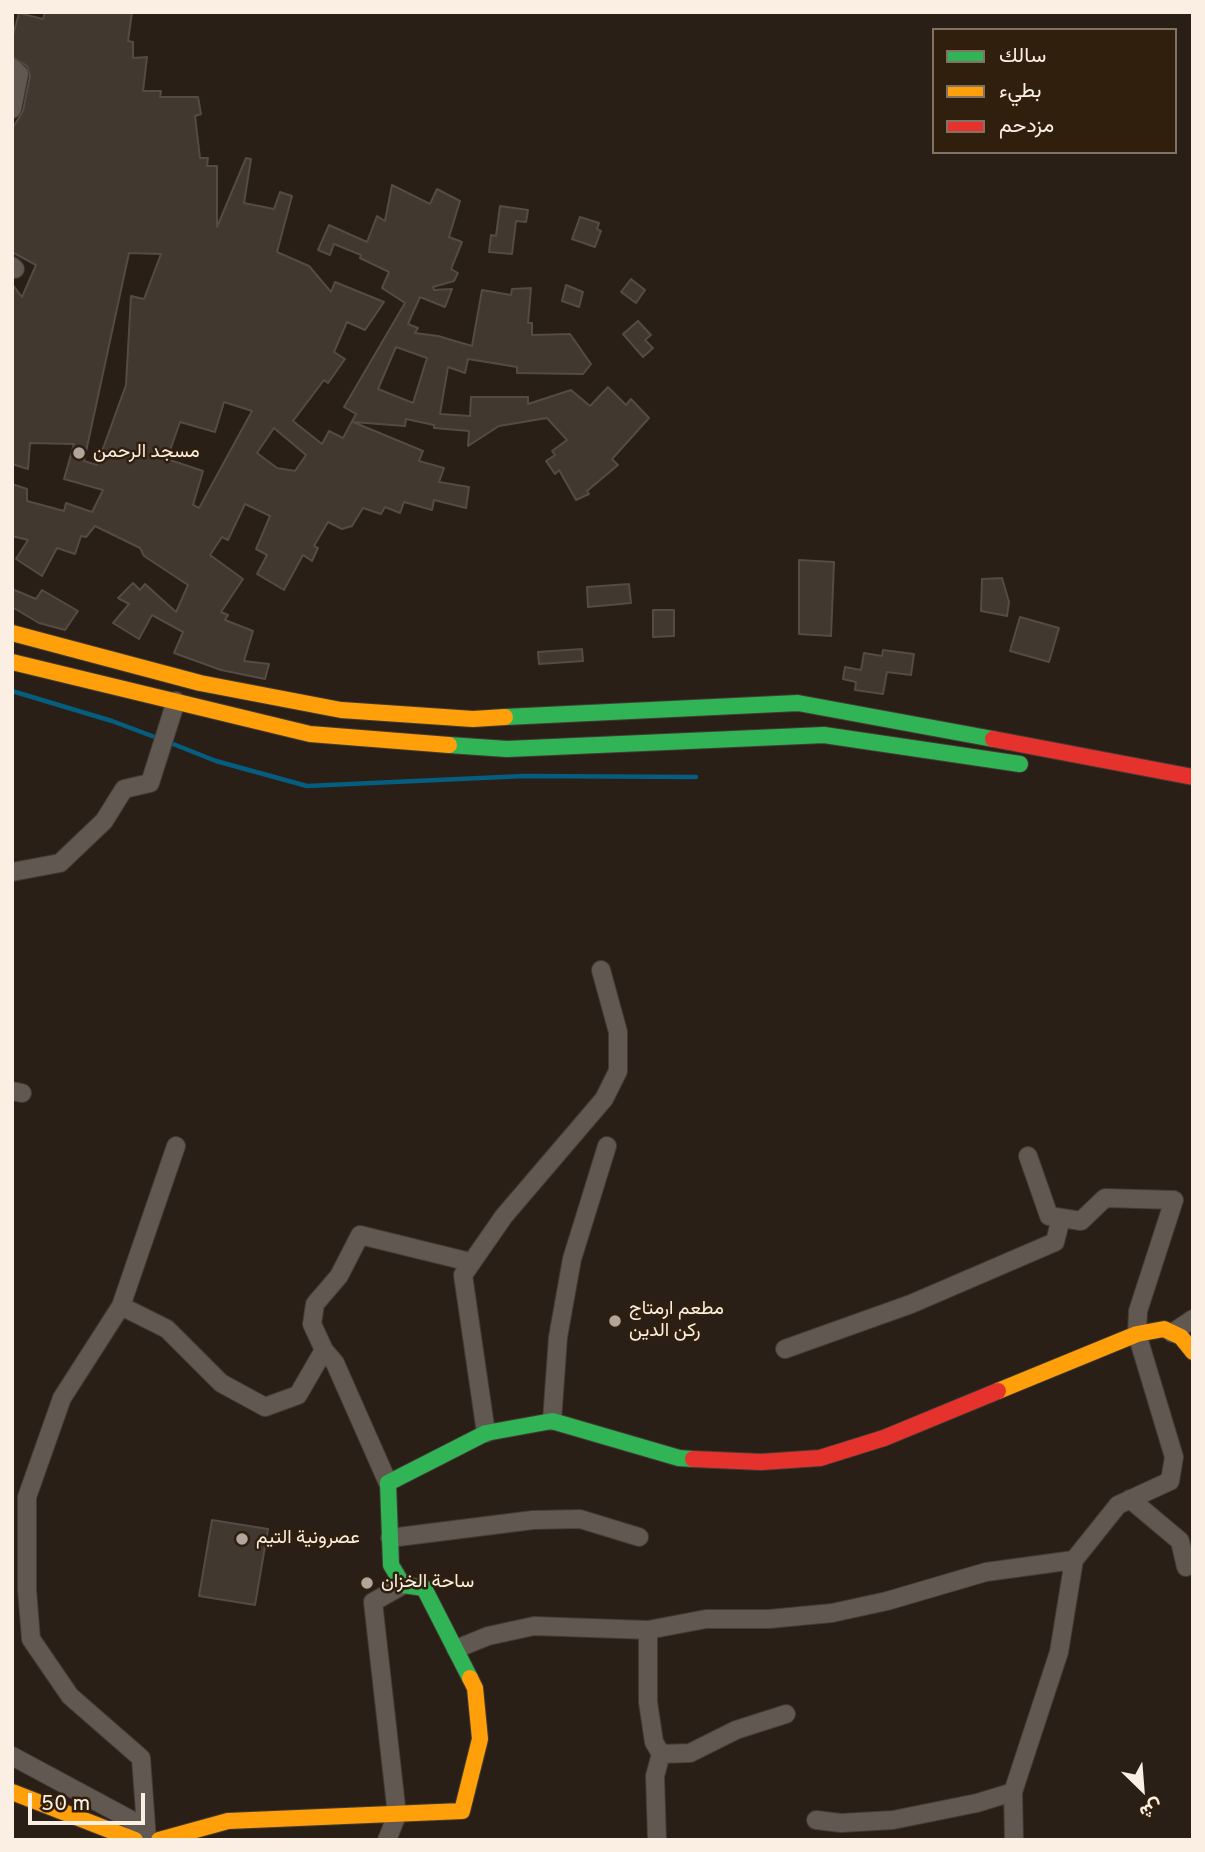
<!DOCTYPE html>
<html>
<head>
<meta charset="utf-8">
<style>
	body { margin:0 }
	#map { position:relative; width:1205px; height:1852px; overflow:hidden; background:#291f16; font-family:Overpass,Vazirmatn,sans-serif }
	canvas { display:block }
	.frame { position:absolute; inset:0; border:14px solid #fbefe4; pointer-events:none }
	.legend { position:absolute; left:932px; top:28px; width:245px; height:126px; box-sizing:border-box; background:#311f0e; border:2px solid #827264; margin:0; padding:9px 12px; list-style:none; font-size:21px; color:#fbefe4 }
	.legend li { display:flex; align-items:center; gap:14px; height:35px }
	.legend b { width:35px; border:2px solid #827264 }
	.north { position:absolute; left:1107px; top:1754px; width:70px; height:70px; -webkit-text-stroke:5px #311f0e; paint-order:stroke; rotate:155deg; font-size:19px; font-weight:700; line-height:28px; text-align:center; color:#fbefe4 }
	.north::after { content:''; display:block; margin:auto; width:24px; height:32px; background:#fbefe4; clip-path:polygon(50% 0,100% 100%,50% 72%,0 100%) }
	.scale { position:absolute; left:28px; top:1793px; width:117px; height:32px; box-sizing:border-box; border:4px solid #fbefe4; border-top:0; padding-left:9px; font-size:21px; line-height:24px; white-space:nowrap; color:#fbefe4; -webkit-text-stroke:5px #311f0e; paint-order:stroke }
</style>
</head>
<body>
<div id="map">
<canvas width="1205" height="1852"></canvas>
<div class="frame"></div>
<ul class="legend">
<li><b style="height:9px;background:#30b455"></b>سالك</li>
<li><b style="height:9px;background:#ff9f0a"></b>بطيء</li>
<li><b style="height:9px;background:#e5322d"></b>مزدحم</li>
</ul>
<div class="north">ش</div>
<div class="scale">50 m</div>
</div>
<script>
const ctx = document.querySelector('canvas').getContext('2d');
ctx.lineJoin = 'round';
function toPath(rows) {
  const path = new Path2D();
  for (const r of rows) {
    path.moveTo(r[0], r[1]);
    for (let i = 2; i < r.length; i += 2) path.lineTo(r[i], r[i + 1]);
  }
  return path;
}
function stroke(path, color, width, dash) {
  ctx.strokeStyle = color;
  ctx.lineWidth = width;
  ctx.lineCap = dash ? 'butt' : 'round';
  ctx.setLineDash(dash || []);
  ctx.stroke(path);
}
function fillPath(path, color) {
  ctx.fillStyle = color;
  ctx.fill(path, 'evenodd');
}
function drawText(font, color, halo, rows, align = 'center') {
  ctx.font = font + ' Overpass,Vazirmatn,sans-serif';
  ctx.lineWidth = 5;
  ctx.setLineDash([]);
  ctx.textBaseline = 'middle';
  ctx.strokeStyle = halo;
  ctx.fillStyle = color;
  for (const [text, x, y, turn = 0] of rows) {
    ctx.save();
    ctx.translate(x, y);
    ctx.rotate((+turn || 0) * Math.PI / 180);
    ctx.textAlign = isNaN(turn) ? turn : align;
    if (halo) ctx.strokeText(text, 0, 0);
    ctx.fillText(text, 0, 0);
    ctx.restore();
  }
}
const stream = toPath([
	[12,691,112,721,160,739],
	[168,742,216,761,307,786,524,776,696,777]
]);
const building = toPath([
	[45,12,132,12,128,41,133,42,133,58,147,57,143,91,161,91,160,97,198,97,201,114,195,116,200,158,208,158,207,166,217,166,217,227,246,158,251,159,244,203,274,209,280,192,292,196,277,252,309,266,331,292,335,282,384,302,365,330,347,322,334,352,345,359,328,383,324,380,293,421,322,444,329,431,343,438,356,414,344,407,405,303,382,288,389,272,360,258,361,255,334,244,330,255,318,250,329,225,367,242,377,216,385,221,392,185,430,204,437,189,460,201,449,237,462,242,451,269,458,273,454,281,433,287,434,290,452,289,445,307,420,297,408,324,418,328,415,333,438,336,472,346,482,290,511,295,512,289,531,288,528,323,532,323,532,335,570,334,591,364,583,374,517,373,517,367,468,359,465,373,448,367,440,414,470,416,471,397,528,397,528,404,571,390,590,406,608,387,626,405,631,399,649,418,612,459,618,465,587,491,589,494,576,500,559,470,555,474,546,461,555,455,552,451,567,440,547,418,499,426,468,446,469,431,434,428,434,425,406,419,405,426,353,422,423,451,419,461,444,468,439,482,469,487,466,508,434,500,432,510,404,502,400,513,385,507,381,514,363,508,352,526,342,529,328,522,314,546,318,548,312,561,303,555,284,590,257,574,267,555,256,549,270,516,245,504,228,540,222,537,210,555,243,579,221,612,228,615,225,620,253,631,244,661,269,664,265,679,221,670,174,653,183,632,152,615,139,639,113,623,129,604,118,598,133,583,140,590,145,584,176,612,188,585,144,556,140,548,95,526,86,537,81,536,75,554,57,548,42,576,16,559,28,540,12,536,12,484,27,489,27,501,64,511,66,503,92,512,103,490,64,479,74,444,30,443,28,469,12,464,12,284,22,297,36,265,12,252,12,129,23,111,30,76,27,66,12,56,12,39,19,13,43,19,45,12],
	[129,253,161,254,144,299,131,296,126,385,97,465,84,461,129,253],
	[396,347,427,358,413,403,378,389,396,347],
	[224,402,252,411,199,508,193,505,203,471,167,459,180,422,215,432,224,402],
	[274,428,306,455,295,471,277,468,257,453,274,428],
	[500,206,528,210,526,222,516,221,512,254,489,252,491,235,496,236,500,206],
	[580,217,599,223,597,229,601,231,595,247,572,239,580,217],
	[631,279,645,290,636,303,621,292,631,279],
	[566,285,583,292,579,307,562,301,566,285],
	[638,321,651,335,645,340,653,348,643,357,623,334,638,321],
	[799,560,834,562,831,636,799,634,799,560],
	[1002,578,1009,602,1007,616,981,611,982,579,1002,578],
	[629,584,631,603,588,607,587,587,629,584],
	[12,589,36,599,42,590,78,611,65,630,39,623,12,607,12,589],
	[653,610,674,610,674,636,653,637,653,610],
	[1020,617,1059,628,1049,662,1010,651,1020,617],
	[582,649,583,661,539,664,538,652,582,649],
	[883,650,914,654,911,675,887,672,883,694,855,690,856,682,843,679,845,667,861,670,864,653,882,656,883,650],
	[212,1520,268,1529,255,1605,199,1596,212,1520]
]);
const street = toPath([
	[12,67,19,74,12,109],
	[12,266,15,269],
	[12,872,60,863,104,821,124,789,150,783,176,701],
	[12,1091,22,1093],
	[121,1306,167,1329,221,1383,265,1407,298,1395,324,1350],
	[1172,1333,1193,1319],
	[785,1349,911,1304,1055,1242,1061,1218],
	[552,1421,558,1337,572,1259,607,1146],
	[486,1433,463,1275,504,1216,604,1099,618,1071,618,1032,601,970],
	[388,1483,335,1363,324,1350,312,1324,315,1304,339,1276,360,1235,470,1262],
	[1130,1499,1180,1541,1186,1567],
	[390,1538,533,1520,580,1519,639,1537],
	[648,1630,648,1702,654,1742,661,1754,655,1776,657,1840],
	[456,1649,488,1636,534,1626,648,1630,706,1619,769,1619,832,1613,887,1601,986,1572,1074,1560],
	[661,1754,690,1753,736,1730,786,1714],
	[12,1756,146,1828],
	[816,1820,841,1823,893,1820,977,1803,1013,1792],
	[147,1840,141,1758,70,1696,31,1639,27,1590,27,1497,62,1398,121,1306,176,1146],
	[387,1840,397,1815,373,1602,403,1585],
	[1014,1840,1013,1792,1059,1652,1074,1560,1118,1505,1170,1481,1174,1457,1137,1334,1138,1311,1174,1200,1105,1198,1081,1221,1049,1216,1028,1156]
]);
const fast = toPath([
	[505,717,798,703,993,739],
	[449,745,507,749,824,735,1020,764],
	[470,1678,424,1588,403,1585,391,1565,388,1483,486,1433,552,1421,679,1458,693,1459]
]);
const slow = toPath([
	[12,633,200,683,341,710,473,719,505,717],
	[12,662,310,734,449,745],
	[998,1391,1137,1334,1164,1329,1181,1337,1193,1352],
	[12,1792,135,1840],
	[159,1840,228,1821,462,1811,480,1739,475,1688,470,1678]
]);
const jam = toPath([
	[993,739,1193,777],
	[693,1459,761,1462,820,1458,884,1438,998,1391]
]);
const markers = [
	[79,453,7,"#b2a69c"],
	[615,1321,7,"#b2a69c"],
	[242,1539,7,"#b2a69c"],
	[367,1583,7,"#b2a69c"]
];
const poiNames = [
	["مسجد الرحمن",93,453],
	["مطعم ارمتاج",629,1310],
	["ركن الدين",629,1332],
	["عصرونية التيم",256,1539],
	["ساحة الخزان",381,1583]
];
stroke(stream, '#055e80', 4.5);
fillPath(building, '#413830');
stroke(building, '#544c44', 2);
stroke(street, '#433b35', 20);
stroke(fast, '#433b35', 18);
stroke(slow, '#433b35', 18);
stroke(jam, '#433b35', 18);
stroke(street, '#605851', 18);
stroke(fast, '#30b455', 16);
stroke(slow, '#ff9f0a', 16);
stroke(jam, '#e5322d', 16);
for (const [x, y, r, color] of markers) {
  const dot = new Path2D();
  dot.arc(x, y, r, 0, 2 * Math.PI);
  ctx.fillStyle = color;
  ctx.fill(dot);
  stroke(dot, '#311f0e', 2.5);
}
drawText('19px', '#fbefe4', '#311f0e', poiNames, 'left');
</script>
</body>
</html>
